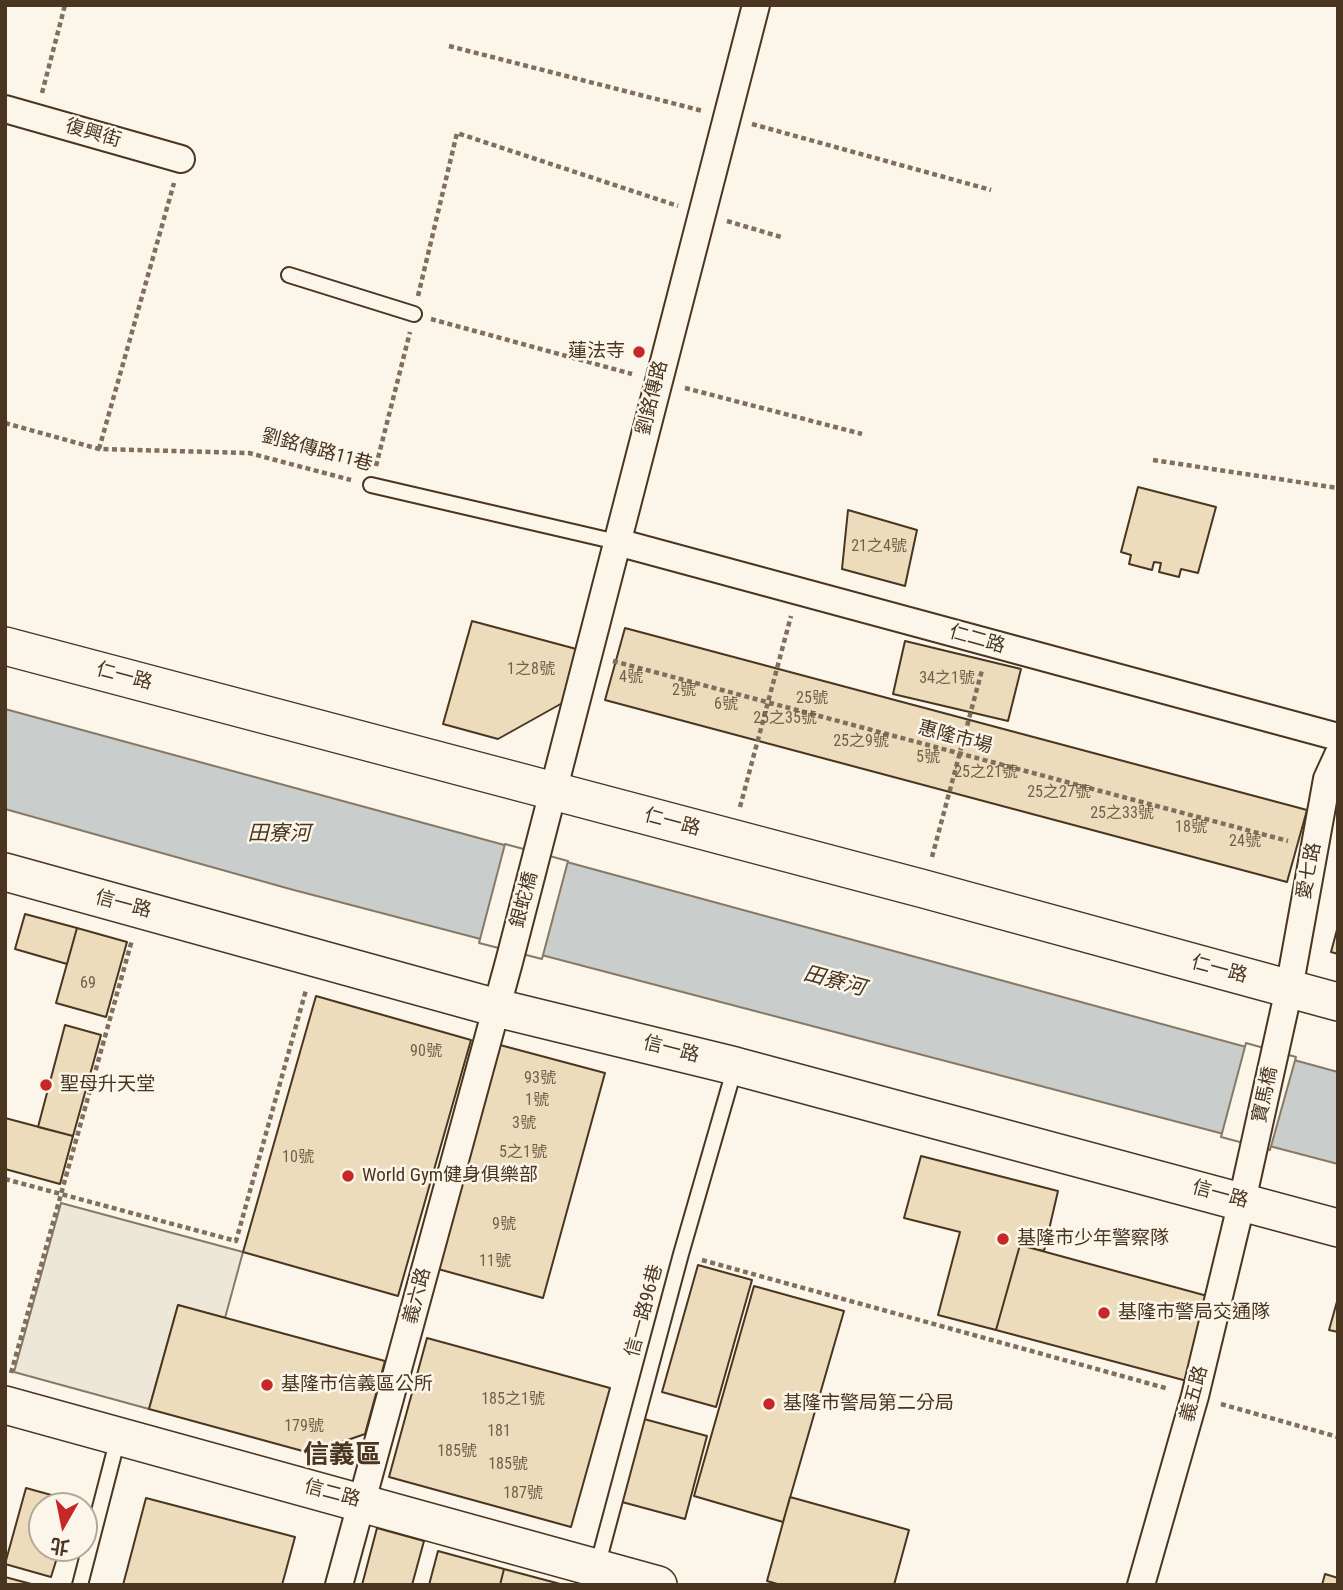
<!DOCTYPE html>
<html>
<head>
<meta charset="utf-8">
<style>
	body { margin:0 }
	#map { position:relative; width:1343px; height:1590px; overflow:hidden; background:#fbf6e9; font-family:"Roboto Condensed","Noto Sans TC",sans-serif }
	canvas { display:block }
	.frame { position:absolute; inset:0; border:7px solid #4a3520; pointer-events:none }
	.north { position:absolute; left:28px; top:1492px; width:70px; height:70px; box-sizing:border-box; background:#fbf6e9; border:2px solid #b4a999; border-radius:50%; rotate:189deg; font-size:19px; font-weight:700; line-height:28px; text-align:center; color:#4a3520 }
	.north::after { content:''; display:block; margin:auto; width:24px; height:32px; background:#c62828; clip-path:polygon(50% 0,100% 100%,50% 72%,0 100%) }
</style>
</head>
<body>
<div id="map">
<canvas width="1343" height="1590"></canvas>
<div class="frame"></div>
<div class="north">北</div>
</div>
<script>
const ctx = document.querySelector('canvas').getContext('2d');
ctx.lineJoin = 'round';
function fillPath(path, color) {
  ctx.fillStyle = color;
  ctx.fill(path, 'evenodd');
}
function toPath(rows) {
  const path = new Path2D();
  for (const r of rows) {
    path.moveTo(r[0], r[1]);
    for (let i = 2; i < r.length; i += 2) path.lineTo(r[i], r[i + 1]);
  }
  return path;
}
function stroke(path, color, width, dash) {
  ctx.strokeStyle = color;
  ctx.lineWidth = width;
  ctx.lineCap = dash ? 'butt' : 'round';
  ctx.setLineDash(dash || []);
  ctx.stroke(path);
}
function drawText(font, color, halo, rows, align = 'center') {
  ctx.font = font + ' "Roboto Condensed","Noto Sans TC",sans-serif';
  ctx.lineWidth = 5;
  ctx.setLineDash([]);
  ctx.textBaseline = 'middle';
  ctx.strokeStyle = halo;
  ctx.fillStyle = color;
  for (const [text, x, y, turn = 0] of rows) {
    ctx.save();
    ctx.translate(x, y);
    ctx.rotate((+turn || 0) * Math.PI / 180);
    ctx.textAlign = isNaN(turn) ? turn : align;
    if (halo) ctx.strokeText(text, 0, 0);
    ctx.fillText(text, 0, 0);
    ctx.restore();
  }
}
const parking = toPath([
	[61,1203,243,1252,225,1318,178,1305,149,1409,14,1372,61,1203]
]);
const water = toPath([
	[5,709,1338,1072,1338,1164,290,889,5,809,5,709]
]);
const pier = toPath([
	[505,844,568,861,542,959,479,943,505,844],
	[1246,1043,1296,1057,1270,1150,1221,1137,1246,1043]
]);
const building = toPath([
	[1138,487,1216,507,1198,573,1181,569,1179,577,1159,572,1161,563,1154,562,1152,570,1129,564,1131,555,1121,552,1138,487],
	[848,510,917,530,905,586,842,569,848,510],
	[472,621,580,650,566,701,498,739,443,724,472,621],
	[625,628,1307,810,1287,882,605,700,625,628],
	[905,641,1021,669,1008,721,893,694,905,641],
	[25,914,77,928,67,964,15,949,25,914],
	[1338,926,1338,954,1331,952,1338,926],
	[77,928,127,942,106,1017,56,1003,77,928],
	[316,996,471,1040,398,1296,243,1252,316,996],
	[65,1025,101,1035,73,1136,38,1127,65,1025],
	[500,1045,605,1073,543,1298,438,1269,500,1045],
	[5,1118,73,1136,60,1184,5,1169,5,1118],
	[921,1156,1058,1191,1044,1251,1020,1245,996,1330,938,1315,960,1232,904,1218,921,1156],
	[1020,1245,1211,1297,1187,1381,996,1330,1020,1245],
	[698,1265,752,1280,716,1407,662,1392,698,1265],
	[754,1286,844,1311,783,1522,694,1496,754,1286],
	[1338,1298,1338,1332,1329,1330,1338,1298],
	[178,1305,385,1361,365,1434,310,1453,149,1409,178,1305],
	[427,1338,610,1388,571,1527,389,1477,427,1338],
	[644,1419,707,1436,685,1519,622,1502,644,1419],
	[26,1488,73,1501,71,1506,42,1506,42,1548,60,1548,51,1577,5,1564,26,1488],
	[790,1497,909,1530,894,1585,781,1585,767,1581,790,1497],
	[146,1498,295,1537,282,1585,123,1585,146,1498],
	[377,1528,424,1541,412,1585,362,1585,377,1528],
	[438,1551,504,1569,500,1585,429,1585,438,1551],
	[504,1569,564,1585,500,1585,504,1569],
	[1325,1574,1338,1578,1338,1585,1322,1585,1325,1574],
	[5,1577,35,1585,5,1585,5,1577]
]);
const path = toPath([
	[449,46,703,111],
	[42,93,65,5],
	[752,124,991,190],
	[727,221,781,237],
	[418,296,457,133,678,206],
	[431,319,632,374],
	[685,388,862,434],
	[5,423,99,449,249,453,351,480],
	[99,449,174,183],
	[1153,460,1338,488],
	[376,466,410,332],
	[613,661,1288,841],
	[740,807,791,616],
	[932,857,982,670],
	[5,1179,236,1241,306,990],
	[702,1260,1169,1389],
	[11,1373,132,940],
	[1221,1404,1338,1437]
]);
const lane = toPath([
	[289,275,414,314],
	[371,485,617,542],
	[597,1567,681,1254,735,1067],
	[80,1585,118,1438]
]);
const street = toPath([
	[5,109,181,159],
	[617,542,1338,737],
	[339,1585,509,962,756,5],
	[1141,1585,1195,1396,1242,1201,1289,989,1327,779,1338,755]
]);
const secondary = toPath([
	[5,646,924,889,1338,1002],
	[5,872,497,1008,735,1066,1338,1228],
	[5,1405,658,1585]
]);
const markers = [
	[639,352,7,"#c62828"],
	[46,1085,7,"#c62828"],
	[348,1176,7,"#c62828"],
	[1003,1239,7,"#c62828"],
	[1104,1313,7,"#c62828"],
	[267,1385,7,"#c62828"],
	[769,1404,7,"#c62828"]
];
const numberNames = [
	["21之4號",879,547],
	["1之8號",531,670],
	["4號",631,678],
	["34之1號",947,679],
	["2號",684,691],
	["25號",812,699],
	["6號",726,705],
	["25之35號",785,719],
	["25之9號",861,742],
	["5號",928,758],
	["25之21號",986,773],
	["25之27號",1059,793],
	["25之33號",1122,814],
	["18號",1191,828],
	["24號",1245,842],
	["69",88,984],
	["90號",426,1052],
	["93號",540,1079],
	["1號",537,1101],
	["3號",524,1124],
	["5之1號",523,1153],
	["10號",298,1158],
	["9號",504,1225],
	["11號",495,1262],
	["185之1號",513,1400],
	["179號",304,1427],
	["181",499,1432],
	["185號",457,1452],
	["185號",508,1465],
	["187號",523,1494]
];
const streetNames = [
	["復興街",93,134,16],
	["劉銘傳路",653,398,-76],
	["劉銘傳路11巷",317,451,15],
	["仁二路",977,640,16],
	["仁一路",124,677,15],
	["惠隆市場",955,738,15],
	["仁一路",672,823,15],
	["愛七路",1310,871,-79],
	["銀蛇橋",525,900,-75],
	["信一路",123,905,15],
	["仁一路",1219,970,15],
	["信一路",671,1050,14],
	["寶馬橋",1266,1095,-78],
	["信一路",1220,1195,15],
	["義六路",418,1296,-75],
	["信一路96巷",645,1311,-75],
	["義五路",1195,1394,-75],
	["信二路",332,1494,15]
];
const poiNames = [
	["蓮法寺",625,352,"right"],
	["聖母升天堂",60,1085],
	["World Gym健身俱樂部",362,1176],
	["基隆市少年警察隊",1017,1239],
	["基隆市警局交通隊",1118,1313],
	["基隆市信義區公所",281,1385],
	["基隆市警局第二分局",783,1404]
];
const waterNames = [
	["田寮河",279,835],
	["田寮河",834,982,15]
];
const districtNames = [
	["信義區",342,1456]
];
fillPath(parking, '#ede7d9');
stroke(parking, '#887966', 2);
fillPath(water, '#c9cecd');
stroke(water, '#887966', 2);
fillPath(pier, '#fbf6e9');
stroke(pier, '#887966', 2);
fillPath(building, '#ecdcbc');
stroke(building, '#4a3520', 2);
stroke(lane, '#4a3520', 18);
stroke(street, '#4a3520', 30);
stroke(secondary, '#4a3520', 40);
stroke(path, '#7f6f5c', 4.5, [5, 3.5]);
stroke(lane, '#fbf6e9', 14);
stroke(street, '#fbf6e9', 26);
stroke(secondary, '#fbf6e9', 37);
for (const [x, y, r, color] of markers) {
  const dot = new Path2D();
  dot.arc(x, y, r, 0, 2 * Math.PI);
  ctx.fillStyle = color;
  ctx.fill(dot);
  stroke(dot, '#fbf6e9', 2.5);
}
drawText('16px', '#725f47', null, numberNames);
drawText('19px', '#4a3520', '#fbf6e9', streetNames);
drawText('19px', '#4a3520', '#fbf6e9', poiNames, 'left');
drawText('italic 21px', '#4a3520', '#fbf6e9', waterNames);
drawText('bold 26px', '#4a3520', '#fbf6e9', districtNames);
</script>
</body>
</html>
